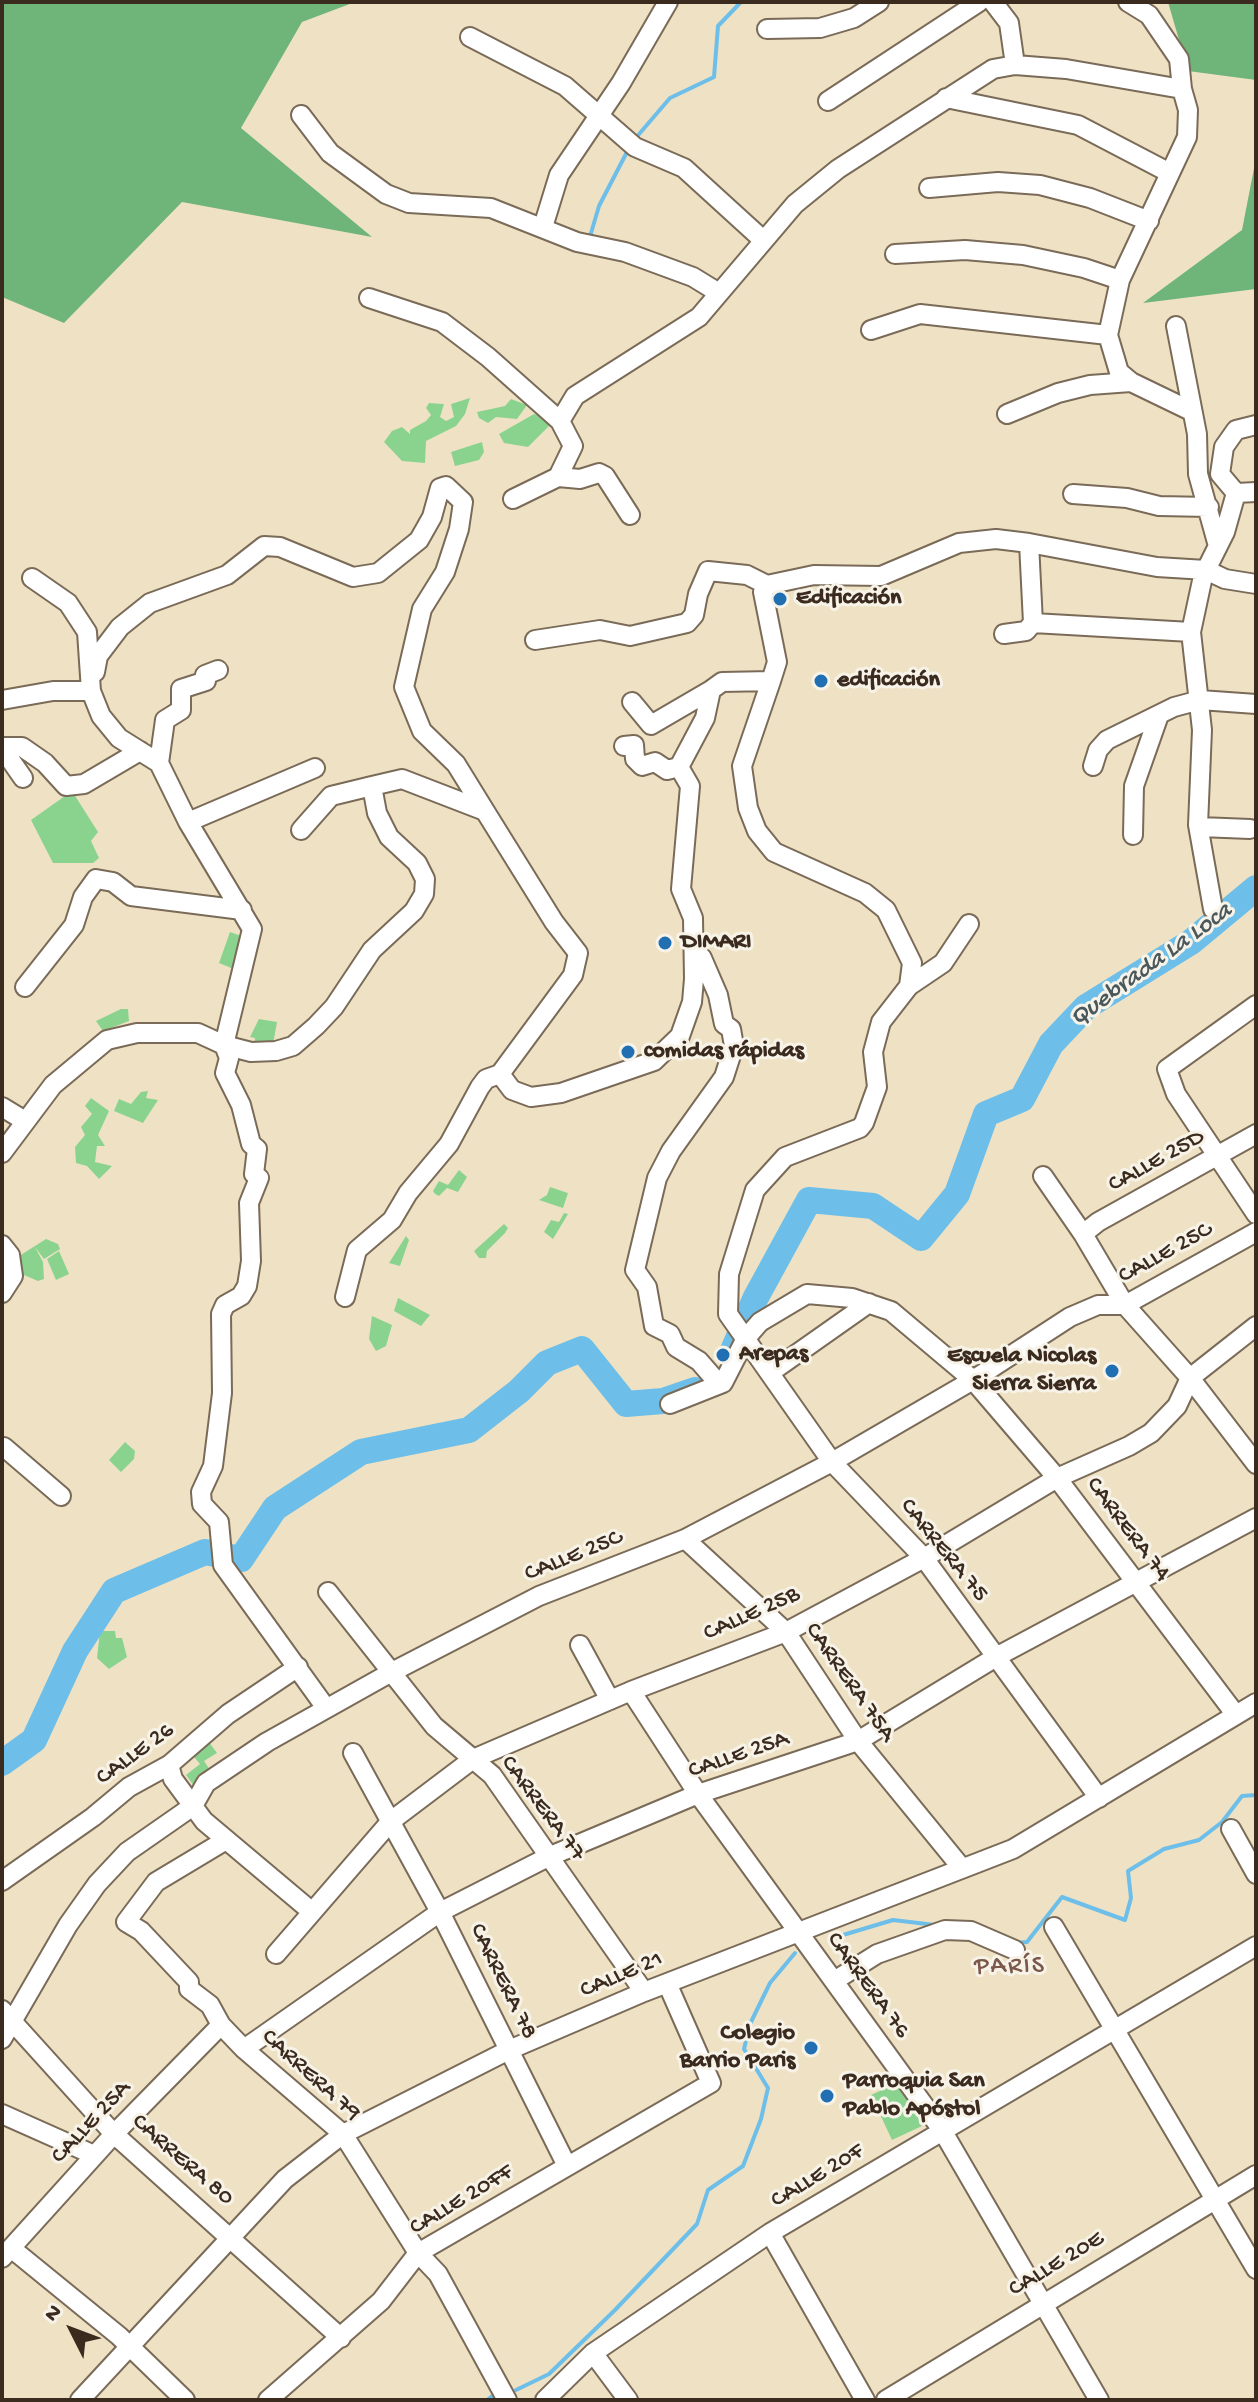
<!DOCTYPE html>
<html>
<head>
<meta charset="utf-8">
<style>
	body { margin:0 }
	#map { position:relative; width:1258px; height:2402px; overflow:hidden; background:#efe2c4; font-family:"Gochi Hand",sans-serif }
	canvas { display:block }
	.frame { position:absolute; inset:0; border:4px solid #3b2a1e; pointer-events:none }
	.north { position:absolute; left:32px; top:2290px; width:80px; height:80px; -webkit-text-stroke:6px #f7f3e8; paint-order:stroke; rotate:312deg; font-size:22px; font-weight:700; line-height:32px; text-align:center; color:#3b2a1e }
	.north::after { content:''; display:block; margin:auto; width:28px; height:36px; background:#3b2a1e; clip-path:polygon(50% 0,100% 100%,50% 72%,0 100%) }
</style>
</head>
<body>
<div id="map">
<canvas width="1258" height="2402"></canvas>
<div class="frame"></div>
<div class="north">N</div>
</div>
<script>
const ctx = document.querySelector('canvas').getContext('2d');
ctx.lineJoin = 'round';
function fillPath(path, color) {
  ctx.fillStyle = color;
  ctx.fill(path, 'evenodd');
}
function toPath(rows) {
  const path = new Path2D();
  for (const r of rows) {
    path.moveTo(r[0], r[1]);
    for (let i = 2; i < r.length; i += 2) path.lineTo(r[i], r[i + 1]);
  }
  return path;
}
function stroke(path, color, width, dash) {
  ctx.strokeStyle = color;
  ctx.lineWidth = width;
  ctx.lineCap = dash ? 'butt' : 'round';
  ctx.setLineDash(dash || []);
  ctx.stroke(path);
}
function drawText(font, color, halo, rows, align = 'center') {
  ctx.font = font + ' "Gochi Hand",sans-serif';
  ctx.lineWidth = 6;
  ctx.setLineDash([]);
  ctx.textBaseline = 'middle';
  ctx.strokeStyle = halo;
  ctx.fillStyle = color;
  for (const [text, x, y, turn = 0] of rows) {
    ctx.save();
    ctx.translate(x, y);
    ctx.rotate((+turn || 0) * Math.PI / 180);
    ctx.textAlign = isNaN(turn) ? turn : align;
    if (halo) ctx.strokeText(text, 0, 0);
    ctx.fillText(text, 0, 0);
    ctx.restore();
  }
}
const green = toPath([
	[470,398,465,414,456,426,426,441,425,463,402,461,384,442,392,431,402,427,410,434,410,430,426,421,431,415,426,408,429,403,444,404,440,417,446,421,454,417,451,404],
	[511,399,527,405,517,419,496,417,488,423,479,418,477,412,505,406],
	[534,414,549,418,551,424,528,447,504,443,499,434],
	[482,442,484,452,479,460,455,466,451,452],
	[72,791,98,832,91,841,99,858,93,863,53,863,31,820],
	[230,932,247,938,236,970,219,963],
	[121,1009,128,1009,129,1021,103,1031,96,1021],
	[259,1019,277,1022,272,1050,254,1049,255,1038,250,1037],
	[148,1091,146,1098,158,1100,143,1123,114,1111,119,1099,131,1104,141,1092],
	[91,1098,109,1111,98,1135,105,1146,97,1146,95,1162,112,1166,99,1179,87,1166,76,1163,75,1147,85,1135,81,1127,92,1114,85,1106],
	[459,1170,467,1177,458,1192,447,1188,439,1196,435,1194,433,1191,439,1181,448,1185],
	[550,1187,568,1193,563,1208,539,1200,547,1195],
	[564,1213,568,1214,553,1239,544,1232,551,1220,559,1222],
	[504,1224,508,1228,505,1233,487,1251,486,1258,479,1258,474,1251],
	[406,1236,409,1240,400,1266,389,1263],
	[46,1239,58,1244,60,1249,44,1259,35,1247,43,1262,44,1279,38,1281,17,1272,16,1258],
	[59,1251,69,1274,56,1280,47,1259],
	[398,1298,430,1315,421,1326,394,1311],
	[372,1316,392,1325,386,1346,376,1351,369,1339],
	[125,1442,135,1451,134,1459,121,1472,109,1460],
	[100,1631,115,1631,116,1638,122,1638,127,1657,109,1669,97,1658],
	[206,1738,217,1753,204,1761,212,1773,194,1786,186,1775,200,1764,189,1751],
	[901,2081,922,2126,892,2140,871,2095]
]);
const forest = toPath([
	[2,2,355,2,302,22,241,128,372,237,182,202,64,323,2,297],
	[1168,2,1256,2,1256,80,1188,71],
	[1256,158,1256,289,1143,303,1242,230]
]);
const stream = toPath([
	[634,140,670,98,714,77,718,26,741,2],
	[589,240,599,206,628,150],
	[833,1938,893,1920,935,1925],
	[1015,1943,1027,1942,1062,1897,1125,1920,1131,1898,1128,1871,1164,1849,1199,1840,1222,1822,1242,1796,1256,1795],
	[516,2390,549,2374,615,2310,697,2224,708,2190,743,2166,761,2119,768,2088,744,2049,750,2024,770,1983,795,1953],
	[487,2400,495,2394]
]);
const river = toPath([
	[731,1355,755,1299,809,1200,873,1206,921,1238,957,1194,986,1114,1022,1099,1051,1044,1086,1007,1191,942,1256,888],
	[2,1763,34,1740,75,1651,114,1591,205,1552,241,1559,275,1508,361,1452,469,1430,519,1391,547,1363,582,1349,626,1404,663,1401,695,1390]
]);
const minor = toPath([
	[993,2,1009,23,1015,65],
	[1128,2,1149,15,1179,59,1182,89,1188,110,1187,137,1120,280,1108,335,1119,372,1131,382,1191,411],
	[767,29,820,28,854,18,879,2],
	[470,37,565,86,635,147,684,168,763,240],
	[946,98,1078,125,1168,172],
	[828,101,979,2],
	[301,115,330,153,386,194,409,203,491,208,577,242,625,252,693,277,719,293],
	[929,188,998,182,1040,185,1090,198,1149,221],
	[543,227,559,175,621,83,668,2],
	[895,254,965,250,1023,255,1084,268,1120,280],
	[369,298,442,322,488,357,560,421,573,446,558,477],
	[1176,326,1197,434,1198,474,1218,546],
	[871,330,920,314,1108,335],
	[1007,414,1058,393,1090,385,1131,382],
	[560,421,575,396,699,317,795,204,838,169,993,69,1015,65,1066,69,1182,89],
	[1236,493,1220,474,1224,447,1236,430,1256,425],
	[1073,494,1127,498,1159,506,1209,507],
	[513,499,558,477,580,479,599,473,605,476,630,515],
	[1029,543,1033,623,1191,632],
	[32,578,68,603,87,632,91,691,101,716,119,738,159,763,188,822,252,929,224,1045,229,1058,225,1073,241,1105,251,1144,257,1149,254,1174,259,1178,249,1203,251,1261,247,1286,241,1296,225,1305,221,1314,222,1393,213,1466,201,1492,202,1504,219,1522,223,1565,326,1708],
	[1004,634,1026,631,1033,623],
	[535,640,600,630,630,636,687,623,694,615,698,594,708,571,747,575,767,585],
	[95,672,98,656,120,627,150,603,227,575,264,546,280,547,353,577,378,573,419,540,432,517,440,488,446,486,463,502,459,529,445,572,422,609,404,687,422,731,456,764,485,811],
	[771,681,777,662,763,592,767,585,814,575,881,576,959,543,996,539,1029,543,1157,567,1206,570,1225,579,1256,584],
	[2,700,53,691,91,691],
	[632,702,651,725,711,690],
	[624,746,634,745,635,759,642,766,655,762,667,770,679,767],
	[2,747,22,747,45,763,66,786,84,784,140,751],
	[2,748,23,778],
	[159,763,165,720,181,710,181,689,206,681,205,675,218,670],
	[1093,766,1098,750,1107,740,1174,707,1200,700,1256,704],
	[188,822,315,768],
	[1200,827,1250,829],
	[301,830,331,796,372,786],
	[1133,835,1134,786,1159,715],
	[1213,909,1198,825,1202,730,1191,632,1203,576,1225,532,1236,493,1256,492],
	[694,959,702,958,718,995,724,1024,731,1029,734,1046,724,1077,671,1151,657,1178,635,1270,647,1287,654,1326,670,1334,676,1347,699,1361,719,1384],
	[909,986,943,963,969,924],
	[25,987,74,925,83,897,96,879,113,882,131,896,242,910],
	[1256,1005,1167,1069,1176,1094,1256,1214],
	[2,1107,25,1121],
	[2,1153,53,1085,107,1040,137,1033,198,1033,224,1045,251,1052,276,1051,293,1046,316,1026,334,1007,372,950,414,911,424,894,425,879,417,863,389,837,377,813,372,786,402,779,485,811,554,922,578,953,573,975,500,1074,512,1090,531,1097,561,1093,654,1061,680,1036,692,1002,694,979,693,918,681,889,690,786,679,767,705,718,711,690,722,682,771,681,742,766,748,808,757,831,774,852,865,893,886,910,912,963,909,986,881,1022,873,1052,877,1087,864,1123,860,1128,785,1157,755,1190,729,1274,728,1314,832,1462,924,1558,1099,1798],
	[1043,1176,1083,1234,1125,1305,1190,1378,1256,1464],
	[1083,1234,1098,1222,1256,1134],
	[2,1245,10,1255,13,1276,2,1293],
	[345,1297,357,1250,392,1220,408,1193,449,1144,480,1087,486,1079,500,1074],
	[771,1372,869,1303],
	[670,1404,723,1383,746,1338,760,1322,807,1294,852,1298,891,1311,973,1380,1057,1478,1236,1715],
	[2,1449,4,1447,61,1496],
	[685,1539,786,1632,858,1741,961,1867],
	[328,1592,434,1726,492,1775,644,1992],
	[580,1645,610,1700],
	[631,1691,698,1794,942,2130,1099,2400],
	[353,1753,440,1912,567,2166],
	[169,1765,173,1779,204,1821,311,1911],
	[1231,1829,1256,1874],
	[226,1840,156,1882,126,1922,141,1931,189,1982,189,1989,210,2005,221,2025,244,2049,343,2134,418,2253,438,2274,507,2400],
	[2,1881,93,1817,129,1787,169,1765,228,1714,298,1667],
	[1054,1927,1256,2269],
	[276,1954,391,1821,473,1759,631,1691,786,1632,924,1558,1057,1478,1129,1446,1151,1433,1177,1406,1190,1378,1256,1326],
	[834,1981,877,1954,945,1930,971,1931,1015,1950],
	[2,2010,114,2134,341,2338],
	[2,2039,68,1925,97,1884,127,1852,193,1806,206,1783,267,1742,390,1673,539,1596,685,1539,832,1462,973,1380,1070,1317,1098,1305,1125,1305,1256,1232],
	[244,2049,440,1912,548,1857,698,1794,858,1741,996,1657,1256,1518],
	[2,2114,94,2155],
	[770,2233,865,2400],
	[11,2248,119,2336,185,2400],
	[2,2258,114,2134,221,2025],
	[593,2353,628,2400],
	[80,2400,285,2179,343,2134,509,2050,644,1992,1013,1849,1256,1703],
	[268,2400,381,2301,418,2253,711,2083,667,1983],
	[545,2400,593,2353,770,2233,1256,1946],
	[886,2400,1256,2175]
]);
const markers = [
	[780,599,8,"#1f6fb2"],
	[821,681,8,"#1f6fb2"],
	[665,943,8,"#1f6fb2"],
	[628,1052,8,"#1f6fb2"],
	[723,1355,8,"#1f6fb2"],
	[1112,1371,8,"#1f6fb2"],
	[811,2048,8,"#1f6fb2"],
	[827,2096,8,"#1f6fb2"]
];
const poiNames = [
	["Edificación",796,599],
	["edificación",837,681],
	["DIMARI",681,943],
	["comidas rápidas",644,1052],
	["Arepas",739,1355],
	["Escuela Nicolas",1096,1357,"right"],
	["Sierra Sierra",1096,1385,"right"],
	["Colegio",795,2034,"right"],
	["Barrio Paris",795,2062,"right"],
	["Parroquia San",843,2082],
	["Pablo Apóstol",843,2110]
];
const streetNames = [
	["CALLE 25D",1157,1162,-29],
	["CALLE 25C",1166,1254,-29],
	["CARRERA 74",1127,1530,53],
	["CARRERA 75",943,1551,51],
	["CALLE 25C",574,1557,-22],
	["CALLE 25B",752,1615,-24],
	["CARRERA 75A",849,1683,55],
	["CALLE 26",136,1755,-36],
	["CALLE 25A",739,1756,-19],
	["CARRERA 77",542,1809,53],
	["CALLE 21",622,1976,-23],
	["CARRERA 78",502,1982,64],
	["CARRERA 76",867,1986,54],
	["CARRERA 79",310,2076,42],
	["CALLE 25A",92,2123,-47],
	["CARRERA 80",182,2161,41],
	["CALLE 20F",818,2177,-31],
	["CALLE 20FF",462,2201,-31],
	["CALLE 20E",1057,2265,-31]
];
const waterNames = [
	["Quebrada La Loca",1152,966,-36]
];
const neighbourhoodNames = [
	["PARÍS",1010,1968]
];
fillPath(green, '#8ad38f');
fillPath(forest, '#6fb57a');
stroke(stream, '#6dbfe9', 4);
stroke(river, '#6dbfe9', 26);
stroke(minor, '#7a6a58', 22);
stroke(minor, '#fff', 18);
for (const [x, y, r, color] of markers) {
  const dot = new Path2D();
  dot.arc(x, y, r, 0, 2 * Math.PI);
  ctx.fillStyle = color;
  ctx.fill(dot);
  stroke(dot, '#f7f3e8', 3);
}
drawText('bold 24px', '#3b2a1e', '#f7f3e8', poiNames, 'left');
drawText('24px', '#3b2a1e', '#f7f3e8', streetNames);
drawText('italic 26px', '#4a575b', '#f7f3e8', waterNames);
ctx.letterSpacing = '2px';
drawText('26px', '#7c584b', '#f7f3e8', neighbourhoodNames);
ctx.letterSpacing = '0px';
</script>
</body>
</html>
